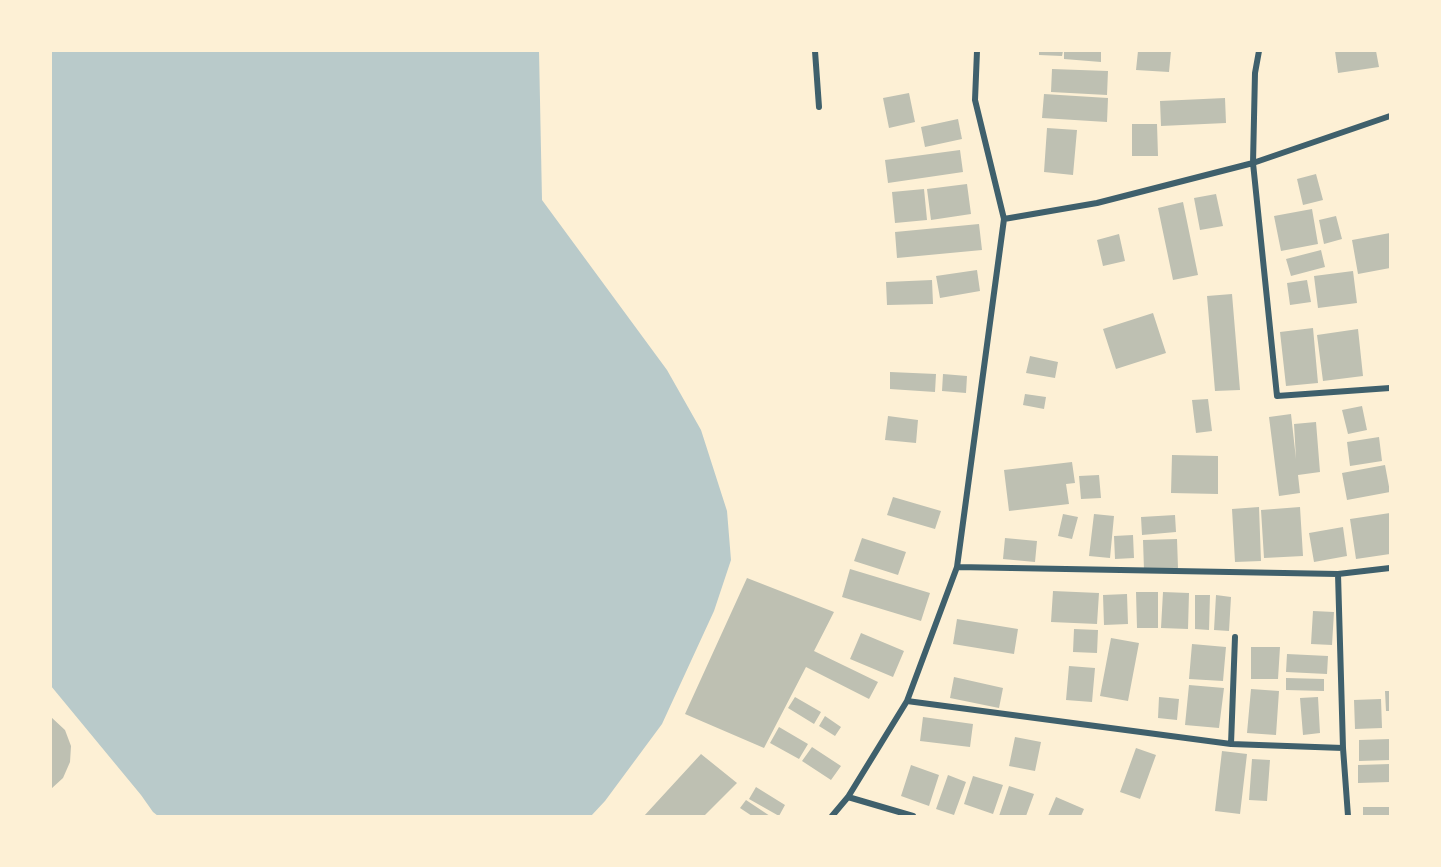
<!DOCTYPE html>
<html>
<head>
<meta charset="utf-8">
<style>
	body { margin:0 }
	#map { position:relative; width:1441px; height:867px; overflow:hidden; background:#fdf0d5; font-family:Barlow,sans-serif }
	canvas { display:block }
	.frame { position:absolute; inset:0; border:52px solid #fdf0d5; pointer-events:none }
</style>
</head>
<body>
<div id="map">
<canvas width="1441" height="867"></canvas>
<div class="frame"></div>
</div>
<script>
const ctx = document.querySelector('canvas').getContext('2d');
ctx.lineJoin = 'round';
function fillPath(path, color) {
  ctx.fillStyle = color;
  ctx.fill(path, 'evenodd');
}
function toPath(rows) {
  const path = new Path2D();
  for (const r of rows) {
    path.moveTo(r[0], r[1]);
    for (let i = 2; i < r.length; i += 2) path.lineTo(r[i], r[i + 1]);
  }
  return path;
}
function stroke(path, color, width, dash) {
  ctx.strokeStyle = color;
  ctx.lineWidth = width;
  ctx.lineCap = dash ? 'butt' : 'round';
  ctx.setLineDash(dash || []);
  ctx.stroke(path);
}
const green = toPath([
	[51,51,539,51,542,200,667,370,701,430,727,511,731,560,714,611,662,724,605,801,591,816,158,816,153,812,141,795,51,686]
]);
const building = toPath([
	[1039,51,1063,51,1062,56,1039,55],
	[1064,51,1101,51,1101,62,1064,59],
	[1138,51,1171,51,1169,72,1136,70],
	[1335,51,1376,51,1379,67,1338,73],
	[1052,69,1108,71,1107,95,1051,92],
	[909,93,915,122,889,128,883,98],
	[1044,94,1108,98,1107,122,1042,118],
	[1225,98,1226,123,1161,126,1160,101],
	[958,119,962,139,925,147,921,127],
	[1132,124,1157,124,1158,156,1132,156],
	[1047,128,1077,130,1073,175,1044,172],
	[960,150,963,172,888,183,885,160],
	[1316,174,1323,200,1303,205,1297,179],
	[967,184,971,214,931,220,927,189],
	[924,189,927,220,895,223,892,192],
	[1216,194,1223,226,1200,230,1194,198],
	[1183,202,1198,275,1173,280,1158,208],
	[1312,209,1318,244,1281,251,1274,216],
	[1336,216,1342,239,1324,244,1319,220],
	[979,224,982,250,897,258,895,232],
	[1390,233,1390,268,1358,274,1352,240],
	[1119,234,1125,261,1103,266,1097,240],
	[1321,250,1325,267,1291,276,1286,259],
	[977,270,980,291,940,298,936,276],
	[1353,271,1357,303,1318,308,1314,276],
	[932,280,933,304,887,305,886,282],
	[1307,280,1311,302,1290,305,1287,283],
	[1232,294,1240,390,1215,391,1207,296],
	[1153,313,1166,353,1116,369,1103,329],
	[1313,328,1318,383,1286,386,1280,332],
	[1358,329,1363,376,1323,381,1317,335],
	[1030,356,1058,362,1055,378,1026,373],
	[890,372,936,374,935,392,890,389],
	[943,374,967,376,966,393,942,391],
	[1025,394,1046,397,1044,409,1023,405],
	[1208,399,1212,431,1196,433,1192,400],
	[1362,406,1367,430,1348,434,1342,410],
	[1291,414,1296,459,1294,424,1316,422,1320,472,1298,475,1300,493,1279,496,1269,417],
	[888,416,918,420,916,443,885,440],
	[1379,437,1382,461,1350,466,1347,442],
	[1172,455,1218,456,1218,494,1171,493],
	[1072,462,1075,483,1066,484,1069,504,1009,511,1004,470],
	[1385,465,1390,492,1347,500,1342,473],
	[1099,475,1101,498,1081,499,1079,476],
	[893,497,941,511,935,529,887,515],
	[1259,507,1261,561,1235,562,1232,509],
	[1300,507,1303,556,1264,558,1261,510],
	[1390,513,1390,554,1356,559,1350,519],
	[1063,514,1078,517,1072,539,1058,536],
	[1094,514,1114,516,1110,558,1089,556],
	[1175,515,1176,532,1142,535,1141,517],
	[1343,527,1347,556,1314,562,1309,533],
	[1133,535,1134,558,1115,559,1114,536],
	[862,538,906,552,898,575,854,561],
	[1005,538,1037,541,1035,562,1003,559],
	[1177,539,1178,568,1144,570,1143,540],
	[850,569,930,593,921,621,842,597],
	[747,578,834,612,814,651,878,682,869,699,806,667,764,748,685,714],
	[1053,591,1099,593,1097,624,1051,622],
	[1136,592,1158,592,1158,628,1137,628],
	[1163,592,1189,593,1188,629,1161,628],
	[1127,594,1128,624,1104,625,1103,595],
	[1195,595,1210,595,1209,630,1195,629],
	[1216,595,1231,597,1229,631,1214,630],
	[1313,611,1334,612,1332,645,1311,644],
	[957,619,1018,629,1014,654,953,644],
	[1074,629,1098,630,1097,653,1073,652],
	[861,633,904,651,893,677,850,659],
	[1111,638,1139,643,1128,701,1100,696],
	[1192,644,1226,647,1223,681,1189,679],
	[1251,647,1280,647,1278,679,1251,679],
	[1287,654,1328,656,1327,674,1286,672],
	[1069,666,1095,668,1092,702,1066,700],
	[954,677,1003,688,999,708,950,698],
	[1286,678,1324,679,1324,691,1286,690],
	[1189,685,1224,688,1219,728,1185,725],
	[1251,689,1279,691,1276,735,1247,733],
	[1385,691,1390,691,1390,711,1386,711],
	[795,697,821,712,814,724,788,708],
	[1159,697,1179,699,1177,720,1158,718],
	[1318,697,1320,733,1303,735,1300,698],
	[1381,699,1382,728,1355,729,1354,700],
	[825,716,841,727,835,736,819,726],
	[51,717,65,730,71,746,70,762,63,778,51,789],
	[923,717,973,724,970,747,920,741],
	[779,727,808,744,799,759,770,743],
	[1015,737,1041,742,1035,771,1009,766],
	[1390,739,1390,760,1359,761,1359,740],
	[812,747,841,766,831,780,802,761],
	[1136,748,1156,755,1140,799,1120,792],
	[1222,751,1247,754,1240,814,1215,811],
	[701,754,737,783,704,816,644,816],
	[1252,759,1270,760,1267,801,1249,800],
	[1390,764,1390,782,1358,783,1358,765],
	[911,765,939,775,929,806,901,796],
	[948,775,966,782,954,815,936,809],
	[973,776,1003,785,993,814,964,804],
	[1009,786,1034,794,1026,816,999,816],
	[756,787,785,805,779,816,749,799],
	[1056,797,1084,809,1081,816,1048,816],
	[746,800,770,816,752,816,740,808],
	[1363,807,1390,807,1390,816,1363,816]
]);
const minor = toPath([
	[815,51,819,107],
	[1259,51,1255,73,1253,163,1277,396,1390,388],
	[1004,219,1097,203,1253,163,1390,116],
	[957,567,1338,574,1390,568],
	[1338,574,1343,748,1348,816],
	[907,701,1231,744,1343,748],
	[1231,744,1235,637],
	[848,797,913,816],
	[832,816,848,797,907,701,957,567,1004,219,975,100,977,51]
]);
fillPath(green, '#b9caca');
fillPath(building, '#bec0b2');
stroke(minor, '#3f606c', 6);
</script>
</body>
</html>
